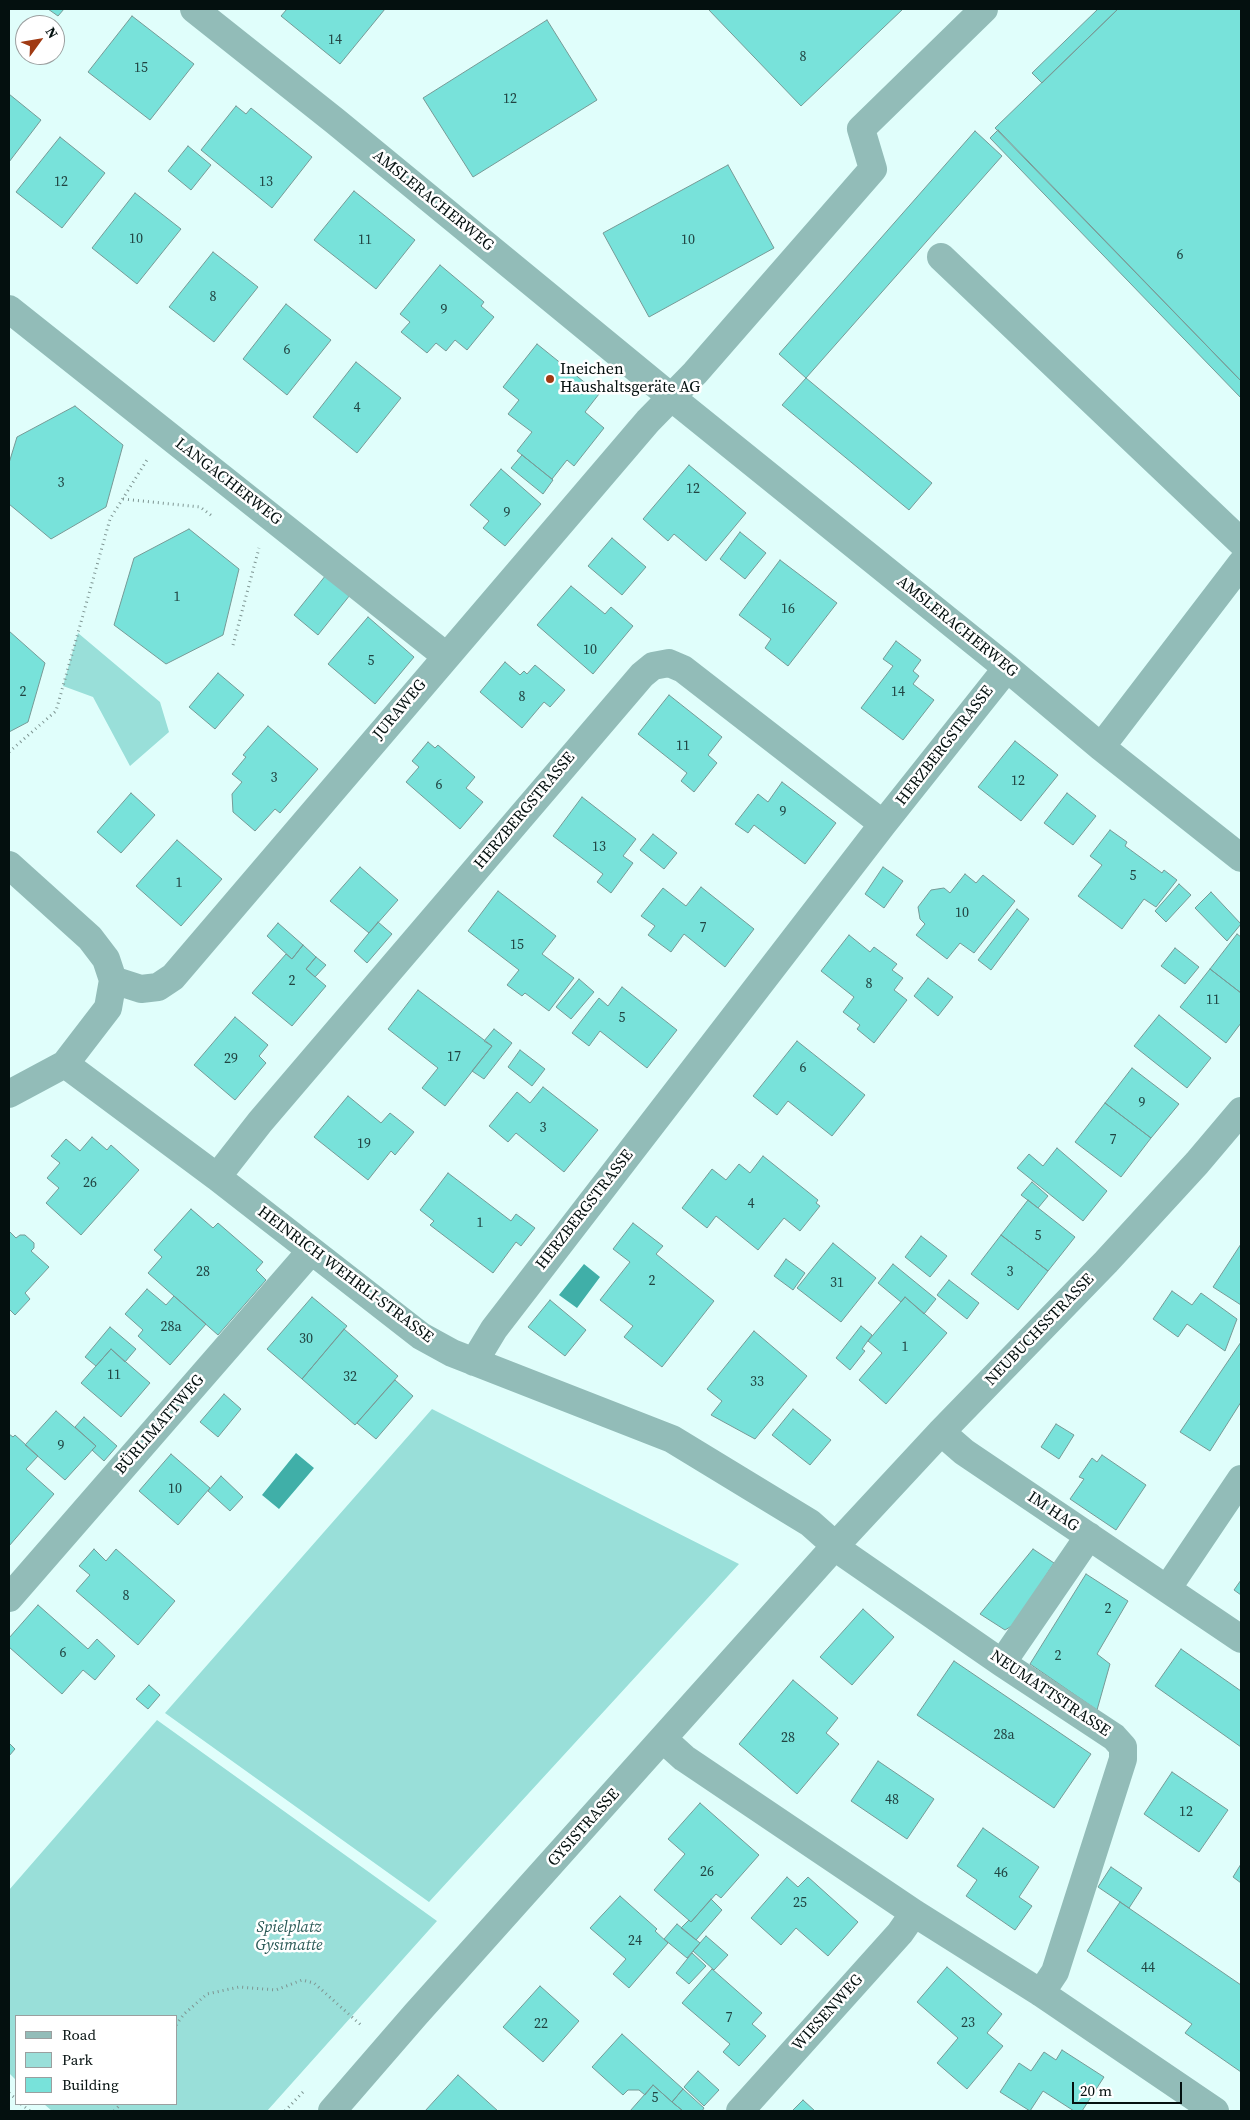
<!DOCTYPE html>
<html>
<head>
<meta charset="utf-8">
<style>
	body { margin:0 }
	#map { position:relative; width:1250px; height:2120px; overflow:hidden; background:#e0fefb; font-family:"Source Serif 4",serif }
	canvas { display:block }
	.frame { position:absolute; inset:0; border:10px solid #04100f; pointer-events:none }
	.legend { position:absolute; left:15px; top:2015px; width:162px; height:90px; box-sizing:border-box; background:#fff; border:1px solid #9b9f9f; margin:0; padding:6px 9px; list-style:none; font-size:15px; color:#04100f }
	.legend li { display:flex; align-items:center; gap:10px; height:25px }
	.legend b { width:25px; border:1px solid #9b9f9f }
	.north { position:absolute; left:15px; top:15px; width:50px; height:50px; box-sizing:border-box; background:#fff; border:1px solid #9b9f9f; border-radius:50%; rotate:58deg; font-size:14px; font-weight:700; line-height:20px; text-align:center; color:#04100f }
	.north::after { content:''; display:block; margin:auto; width:18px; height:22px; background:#a03a13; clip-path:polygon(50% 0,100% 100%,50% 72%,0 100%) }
	.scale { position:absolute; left:1072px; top:2082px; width:110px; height:22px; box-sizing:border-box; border:2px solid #04100f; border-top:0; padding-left:6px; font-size:15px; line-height:18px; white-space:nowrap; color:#04100f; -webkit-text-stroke:4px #fff; paint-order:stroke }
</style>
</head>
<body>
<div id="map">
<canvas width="1250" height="2120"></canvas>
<div class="frame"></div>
<ul class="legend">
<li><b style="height:6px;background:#92bcb8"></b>Road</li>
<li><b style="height:14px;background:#99dfd9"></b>Park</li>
<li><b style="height:14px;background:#78e2da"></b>Building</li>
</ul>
<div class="north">N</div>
<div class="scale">20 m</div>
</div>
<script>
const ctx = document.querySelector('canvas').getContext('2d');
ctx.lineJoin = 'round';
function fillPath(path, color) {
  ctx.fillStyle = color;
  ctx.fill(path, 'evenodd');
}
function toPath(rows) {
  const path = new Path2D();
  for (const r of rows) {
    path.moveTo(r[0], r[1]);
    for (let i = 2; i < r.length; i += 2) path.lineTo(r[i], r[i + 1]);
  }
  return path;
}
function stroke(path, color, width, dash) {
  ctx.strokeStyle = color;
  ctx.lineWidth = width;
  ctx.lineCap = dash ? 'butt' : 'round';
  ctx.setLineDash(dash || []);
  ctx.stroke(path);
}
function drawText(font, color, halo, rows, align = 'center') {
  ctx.font = font + ' "Source Serif 4",serif';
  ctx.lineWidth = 5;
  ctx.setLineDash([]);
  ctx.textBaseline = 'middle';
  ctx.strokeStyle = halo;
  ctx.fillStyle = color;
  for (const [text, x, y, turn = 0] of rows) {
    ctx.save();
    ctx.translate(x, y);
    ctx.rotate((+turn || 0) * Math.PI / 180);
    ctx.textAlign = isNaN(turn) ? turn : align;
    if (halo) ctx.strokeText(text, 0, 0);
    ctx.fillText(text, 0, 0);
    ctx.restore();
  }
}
const green = toPath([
	[78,633,160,702,169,732,130,766,93,697,63,686],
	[432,1409,739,1564,429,1902,165,1713],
	[157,1720,437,1921,267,2111,52,2111,44,2104,176,2104,176,2016,16,2016,16,2080,9,2073,9,1890]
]);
const water = toPath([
	[584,1264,600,1277,577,1308,559,1295],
	[296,1453,314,1468,279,1509,262,1495]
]);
const building = toPath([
	[48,9,64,9,58,16,48,9],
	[287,9,385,9,340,64,281,16,287,9],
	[708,9,903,9,801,106,708,9],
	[1098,9,1118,9,1042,83,1032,73,1098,9],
	[1118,9,1241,9,1241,381,995,128,1118,9],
	[132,16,194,64,150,120,88,72,132,16],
	[547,20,597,100,473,177,423,98,547,20],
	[9,94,41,120,9,162,9,94],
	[236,106,246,114,251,108,312,157,272,208,201,150,236,106],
	[998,130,1241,381,1241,398,990,138,998,130],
	[975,131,1002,156,806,378,779,354,975,131],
	[60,137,105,173,62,228,16,192,60,137],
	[188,146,211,165,191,190,168,171,188,146],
	[728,165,774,248,649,317,603,233,728,165],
	[354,191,415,240,376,289,314,240,354,191],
	[135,193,181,229,137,284,92,248,135,193],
	[213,252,258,287,214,342,169,307,213,252],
	[440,265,484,302,481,306,494,317,467,350,455,340,446,351,436,343,427,353,401,332,410,322,400,314,440,265],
	[286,304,331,340,287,395,243,359,286,304],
	[537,344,599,394,585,412,604,428,574,466,567,460,552,479,517,451,532,432,508,414,519,400,503,387,537,344],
	[356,362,401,398,357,453,313,417,356,362],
	[806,378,932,483,909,510,782,405,806,378],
	[75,406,123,445,106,507,51,539,9,504,9,463,17,437,75,406],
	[522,455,553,480,543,494,511,468,522,455],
	[689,465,746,513,706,561,674,534,668,541,643,519,689,465],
	[501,469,541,504,505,546,483,528,489,521,470,505,501,469],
	[189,529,239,569,223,635,166,664,114,625,134,558,189,529],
	[740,532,766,553,745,579,720,559,740,532],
	[612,538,646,567,622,595,588,566,612,538],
	[780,560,837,603,788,666,765,648,771,639,739,615,780,560],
	[326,575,350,595,318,635,294,615,326,575],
	[571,586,605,614,611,607,633,626,593,674,537,625,571,586],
	[368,617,414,657,375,704,328,664,368,617],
	[9,631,45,663,28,722,9,732,9,631],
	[896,641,921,660,913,671,919,676,913,684,934,700,903,740,861,708,893,666,883,659,896,641],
	[505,662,520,675,524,671,527,674,535,665,565,690,550,707,544,702,522,728,480,692,505,662],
	[218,673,244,695,215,729,189,707,218,673],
	[669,695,722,737,708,755,717,763,694,792,681,781,687,773,638,734,669,695],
	[268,726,318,769,280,813,275,809,255,831,233,812,232,794,242,782,232,774,246,757,243,755,268,726],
	[1015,741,1058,775,1021,821,978,787,1015,741],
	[428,742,435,748,438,745,475,777,466,788,483,802,460,829,406,782,419,767,412,761,428,742],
	[782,782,836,823,805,864,754,825,748,833,735,824,758,794,768,802,782,782],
	[131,793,155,815,121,853,97,832,131,793],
	[1067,793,1096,816,1073,845,1044,823,1067,793],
	[582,797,636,839,623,856,633,863,611,893,597,882,603,874,553,836,582,797],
	[1110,830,1127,842,1125,846,1162,873,1164,870,1177,880,1156,907,1144,899,1122,929,1078,896,1102,865,1090,856,1110,830],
	[653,834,677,853,664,869,640,850,653,834],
	[177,840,222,879,181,926,136,886,177,840],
	[360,867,398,900,369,933,330,901,360,867],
	[883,867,903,881,884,908,865,894,883,867],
	[965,874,976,883,983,875,1015,901,974,953,960,943,947,959,916,935,925,924,920,919,918,907,931,890,944,888,950,893,965,874],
	[1179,884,1191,895,1166,922,1155,911,1179,884],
	[701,887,754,929,725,967,684,934,671,952,648,935,655,926,641,916,663,888,686,906,701,887],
	[498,891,556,936,542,954,574,978,549,1011,525,993,522,996,507,985,519,970,468,931,498,891],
	[1211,892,1241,924,1227,941,1195,908,1211,892],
	[1017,909,1029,919,991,970,978,960,1017,909],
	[378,922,392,934,367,963,354,951,378,922],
	[278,923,303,945,292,959,267,936,278,923],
	[1237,934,1241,937,1241,993,1210,969,1237,934],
	[849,935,870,952,874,947,897,964,892,970,903,978,894,990,907,1000,874,1043,857,1029,860,1025,843,1012,854,997,821,971,849,935],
	[303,945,316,957,306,969,326,986,292,1026,252,993,286,954,292,959,303,945],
	[1175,948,1199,967,1185,984,1161,966,1175,948],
	[316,957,326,965,315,977,306,969,316,957],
	[1210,969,1241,993,1241,1023,1226,1043,1180,1007,1210,969],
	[928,978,953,997,938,1016,914,996,928,978],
	[579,979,594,992,571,1019,556,1007,579,979],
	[622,987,677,1030,647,1068,600,1031,589,1046,572,1033,599,998,608,1006,622,987],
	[418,990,492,1046,445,1106,422,1088,438,1068,388,1029,418,990],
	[1159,1015,1211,1058,1187,1088,1134,1046,1159,1015],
	[235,1017,268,1045,259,1056,266,1063,235,1100,194,1065,235,1017],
	[494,1029,512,1043,484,1079,472,1071,492,1046,484,1041,494,1029],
	[797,1041,865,1095,832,1136,788,1101,777,1115,753,1096,797,1041],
	[520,1050,545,1069,532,1086,508,1067,520,1050],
	[1132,1068,1179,1104,1151,1138,1105,1103,1132,1068],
	[543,1087,598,1130,564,1172,516,1133,508,1142,489,1126,517,1092,530,1103,543,1087],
	[348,1096,381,1123,390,1113,414,1132,395,1155,391,1151,368,1180,314,1137,348,1096],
	[1105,1103,1151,1138,1121,1177,1075,1142,1105,1103],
	[92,1137,107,1150,111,1145,139,1170,81,1235,46,1203,59,1188,47,1178,60,1163,51,1156,66,1139,80,1151,92,1137],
	[1057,1148,1107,1191,1083,1221,1017,1168,1029,1154,1043,1166,1057,1148],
	[763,1156,818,1200,816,1203,820,1206,800,1231,784,1218,758,1250,716,1216,707,1228,682,1208,712,1169,726,1180,739,1164,750,1173,763,1156],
	[448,1173,511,1221,516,1214,535,1228,521,1246,516,1242,493,1273,430,1225,434,1221,420,1210,448,1173],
	[1032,1182,1048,1196,1038,1208,1021,1195,1032,1182],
	[1028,1200,1075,1237,1048,1271,1001,1235,1028,1200],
	[191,1209,213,1228,218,1223,263,1262,256,1270,266,1280,218,1335,148,1273,162,1257,154,1250,191,1209],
	[633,1223,663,1246,656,1254,714,1301,662,1367,624,1337,633,1326,600,1300,630,1262,613,1249,633,1223],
	[9,1231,16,1238,20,1235,25,1235,34,1243,34,1248,31,1251,49,1267,25,1293,30,1299,15,1315,9,1309,9,1231],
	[1001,1235,1048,1271,1018,1310,971,1274,1001,1235],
	[921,1236,947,1256,930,1277,905,1257,921,1236],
	[833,1243,876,1278,841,1322,797,1288,833,1243],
	[1241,1244,1241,1305,1213,1287,1241,1244],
	[786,1259,805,1273,793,1290,774,1276,786,1259],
	[893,1264,936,1299,924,1314,905,1297,901,1302,878,1283,893,1264],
	[949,1280,979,1303,967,1319,937,1295,949,1280],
	[147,1289,166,1305,174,1296,206,1324,170,1365,138,1336,143,1330,125,1314,147,1289],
	[1172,1291,1192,1305,1201,1293,1237,1319,1225,1351,1187,1324,1178,1337,1153,1319,1172,1291],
	[312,1297,347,1326,302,1379,267,1349,312,1297],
	[905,1297,947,1333,886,1404,859,1380,882,1353,868,1341,905,1297],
	[550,1300,586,1330,565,1356,528,1327,550,1300],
	[861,1326,872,1335,862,1349,865,1351,850,1370,836,1358,861,1326],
	[110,1327,136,1349,125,1362,111,1349,96,1366,85,1357,110,1327],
	[344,1329,398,1376,355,1425,302,1379,344,1329],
	[754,1331,807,1376,755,1439,711,1415,722,1401,707,1389,754,1331],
	[1241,1342,1241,1402,1210,1451,1180,1432,1241,1342],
	[111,1349,150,1383,121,1417,81,1383,111,1349],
	[395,1380,413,1396,376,1439,357,1423,395,1380],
	[224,1394,241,1409,218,1437,200,1422,224,1394],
	[793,1409,831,1440,810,1465,772,1435,793,1409],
	[56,1411,96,1446,65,1480,25,1445,56,1411],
	[84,1417,117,1446,104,1461,92,1450,96,1446,75,1427,84,1417],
	[1056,1424,1074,1435,1059,1459,1041,1447,1056,1424],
	[9,1434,13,1437,15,1435,38,1456,26,1469,54,1494,9,1546,9,1434],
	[171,1454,210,1488,178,1525,139,1491,171,1454],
	[1102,1455,1146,1485,1116,1530,1070,1499,1084,1479,1079,1477,1092,1458,1097,1462,1102,1455],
	[221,1476,243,1497,230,1511,208,1491,221,1476],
	[94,1549,106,1561,116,1549,175,1601,138,1645,76,1591,90,1575,79,1566,94,1549],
	[1033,1549,1054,1563,1015,1624,1005,1630,980,1614,1033,1549],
	[1086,1574,1128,1601,1097,1654,1110,1664,1097,1710,1030,1664,1086,1574],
	[1241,1580,1241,1595,1234,1590,1241,1580],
	[38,1605,88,1649,97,1639,115,1656,95,1680,83,1670,62,1694,9,1647,9,1638,38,1605],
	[863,1609,894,1637,852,1685,820,1657,863,1609],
	[1181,1649,1241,1691,1241,1747,1155,1686,1181,1649],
	[954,1661,1091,1754,1054,1808,917,1715,954,1661],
	[793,1680,838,1718,826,1733,839,1744,797,1794,739,1744,793,1680],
	[149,1685,160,1695,148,1709,136,1699,149,1685],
	[9,1743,15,1749,9,1756,9,1743],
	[878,1761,934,1799,907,1839,851,1801,878,1761],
	[1172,1772,1228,1810,1199,1852,1144,1814,1172,1772],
	[700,1803,759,1855,721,1898,716,1894,691,1922,654,1890,685,1854,668,1839,700,1803],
	[983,1828,1039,1867,1019,1897,1032,1906,1015,1930,966,1896,977,1880,957,1866,983,1828],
	[1241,1864,1241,1883,1233,1877,1241,1864],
	[1111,1867,1142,1888,1129,1908,1098,1887,1111,1867],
	[787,1877,798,1887,808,1877,858,1922,828,1956,796,1928,781,1945,751,1918,787,1877],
	[620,1896,657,1929,655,1931,668,1943,629,1988,613,1974,626,1959,590,1928,620,1896],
	[711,1899,722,1910,696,1940,681,1928,689,1920,691,1922,711,1899],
	[1120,1902,1241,1985,1241,2072,1185,2033,1192,2024,1087,1951,1120,1902],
	[677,1924,700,1943,687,1958,664,1939,677,1924],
	[706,1936,728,1955,714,1970,693,1951,706,1936],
	[692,1953,706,1966,689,1984,676,1973,692,1953],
	[947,1967,1002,2014,987,2033,1003,2046,967,2089,937,2063,958,2038,917,2002,947,1967],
	[712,1969,762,2013,752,2024,766,2036,739,2066,723,2052,730,2044,682,2003,712,1969],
	[540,1986,579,2021,543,2062,503,2027,540,1986],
	[622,2034,683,2089,672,2102,653,2085,645,2095,639,2090,628,2090,623,2095,592,2067,622,2034],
	[1062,2050,1104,2077,1082,2111,1074,2111,1043,2091,1030,2111,1000,2092,1019,2063,1031,2071,1044,2052,1056,2060,1062,2050],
	[698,2071,719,2090,704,2106,684,2087,698,2071],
	[458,2075,498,2111,425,2111,458,2075],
	[653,2085,672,2102,683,2111,630,2111,653,2085],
	[683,2089,704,2108,702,2111,683,2111,672,2102,683,2089],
	[803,2100,815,2111,792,2111,803,2100]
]);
const path = toPath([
	[123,499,200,507,212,516],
	[233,645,259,548],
	[9,752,56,711,110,519,147,460],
	[176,2025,184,2014,207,1994,239,1987,276,1990,302,1980,314,1983,362,2026],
	[9,2093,16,2099],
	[21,2104,30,2111],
	[114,2111,121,2104],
	[285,2111,304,2091]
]);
const minor = toPath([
	[194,9,335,121,671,397,1007,668,1101,747,1241,858],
	[941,257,1241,542],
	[9,309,446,656],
	[1101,747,1241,564],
	[9,865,90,938,106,959,113,980,108,1008,65,1064],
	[113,980,141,989,158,987,173,977,648,421,695,373,873,169,861,129,984,9],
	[9,1094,65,1064,217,1177,421,1336,452,1353,672,1439,810,1523,846,1555,1002,1663,1114,1737,1123,1747,1123,1759,1055,1972,1041,1993],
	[217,1177,260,1122,642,675,653,666,669,663,683,669,883,824],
	[474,1362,494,1329,883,824,1007,668],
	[941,1432,964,1452,1241,1639],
	[1167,1589,1241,1479],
	[9,1598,311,1251],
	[1002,1663,1089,1536],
	[664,1740,684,1758,914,1913,1041,1993,1215,2111],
	[332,2111,416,2014,836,1545,941,1432,1106,1262,1197,1163,1241,1111],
	[740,2111,900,1933,914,1913]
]);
const markers = [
	[550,379,5,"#a03a13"]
];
const numberNames = [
	["14",335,40],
	["8",803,57],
	["15",141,68],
	["12",510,99],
	["12",61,182],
	["13",266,182],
	["10",136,239],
	["11",365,240],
	["10",688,240],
	["6",1180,255],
	["8",213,297],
	["9",444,310],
	["6",287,350],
	["4",357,408],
	["3",61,483],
	["12",693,489],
	["9",507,513],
	["1",177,597],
	["16",788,609],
	["10",590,650],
	["5",371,661],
	["2",23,692],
	["14",898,692],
	["8",522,697],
	["11",683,746],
	["3",274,778],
	["12",1018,781],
	["6",439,785],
	["9",783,812],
	["13",599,847],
	["5",1133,876],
	["1",179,883],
	["10",962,913],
	["7",703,928],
	["15",517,945],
	["2",292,981],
	["8",869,984],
	["11",1213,1000],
	["5",622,1018],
	["17",454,1057],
	["29",231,1059],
	["6",803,1068],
	["9",1142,1103],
	["3",543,1128],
	["7",1113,1140],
	["19",364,1144],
	["26",90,1183],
	["4",751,1204],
	["1",480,1223],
	["5",1038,1236],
	["28",203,1272],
	["3",1010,1272],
	["2",652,1281],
	["31",837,1283],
	["28a",171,1327],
	["30",306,1339],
	["1",905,1347],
	["11",114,1375],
	["32",350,1377],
	["33",757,1382],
	["9",61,1446],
	["10",175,1489],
	["8",126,1596],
	["2",1108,1609],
	["6",63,1653],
	["2",1058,1656],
	["28a",1004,1735],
	["28",788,1738],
	["48",892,1800],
	["12",1186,1812],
	["26",707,1872],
	["46",1001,1873],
	["25",800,1903],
	["24",635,1941],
	["44",1148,1968],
	["7",729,2018],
	["23",968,2023],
	["22",541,2024],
	["5",655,2098]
];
const streetNames = [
	["AMSLERACHERWEG",433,201,39],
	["LANGACHERWEG",228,482,38],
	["AMSLERACHERWEG",957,627,39],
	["JURAWEG",400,710,-50],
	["HERZBERGSTRASSE",945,746,-52],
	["HERZBERGSTRASSE",525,811,-50],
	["HERZBERGSTRASSE",585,1210,-52],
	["HEINRICH WEHRLI-STRASSE",345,1275,37],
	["NEUBUCHSSTRASSE",1040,1330,-46],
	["BÜRLIMATTWEG",160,1425,-49],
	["IM HAG",1053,1512,34],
	["NEUMATTSTRASSE",1050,1694,34],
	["GYSISTRASSE",584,1828,-48],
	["WIESENWEG",828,2013,-48]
];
const poiNames = [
	["Ineichen",560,370],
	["Haushaltsgeräte AG",560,388]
];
const parkNames = [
	["Spielplatz",289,1928],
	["Gysimatte",289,1946]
];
fillPath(green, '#99dfd9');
fillPath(water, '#40afa8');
fillPath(building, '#78e2da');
stroke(building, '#769a96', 1);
stroke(path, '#7e9592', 3, [1, 4]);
stroke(minor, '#92bcb8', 28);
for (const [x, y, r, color] of markers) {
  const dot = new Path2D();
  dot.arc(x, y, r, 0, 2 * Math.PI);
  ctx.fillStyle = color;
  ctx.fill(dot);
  stroke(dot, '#fff', 2);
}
drawText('14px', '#214442', null, numberNames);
drawText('16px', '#04100f', '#fff', streetNames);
drawText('16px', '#04100f', '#fff', poiNames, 'left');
drawText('italic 16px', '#2a5956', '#fff', parkNames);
</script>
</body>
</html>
